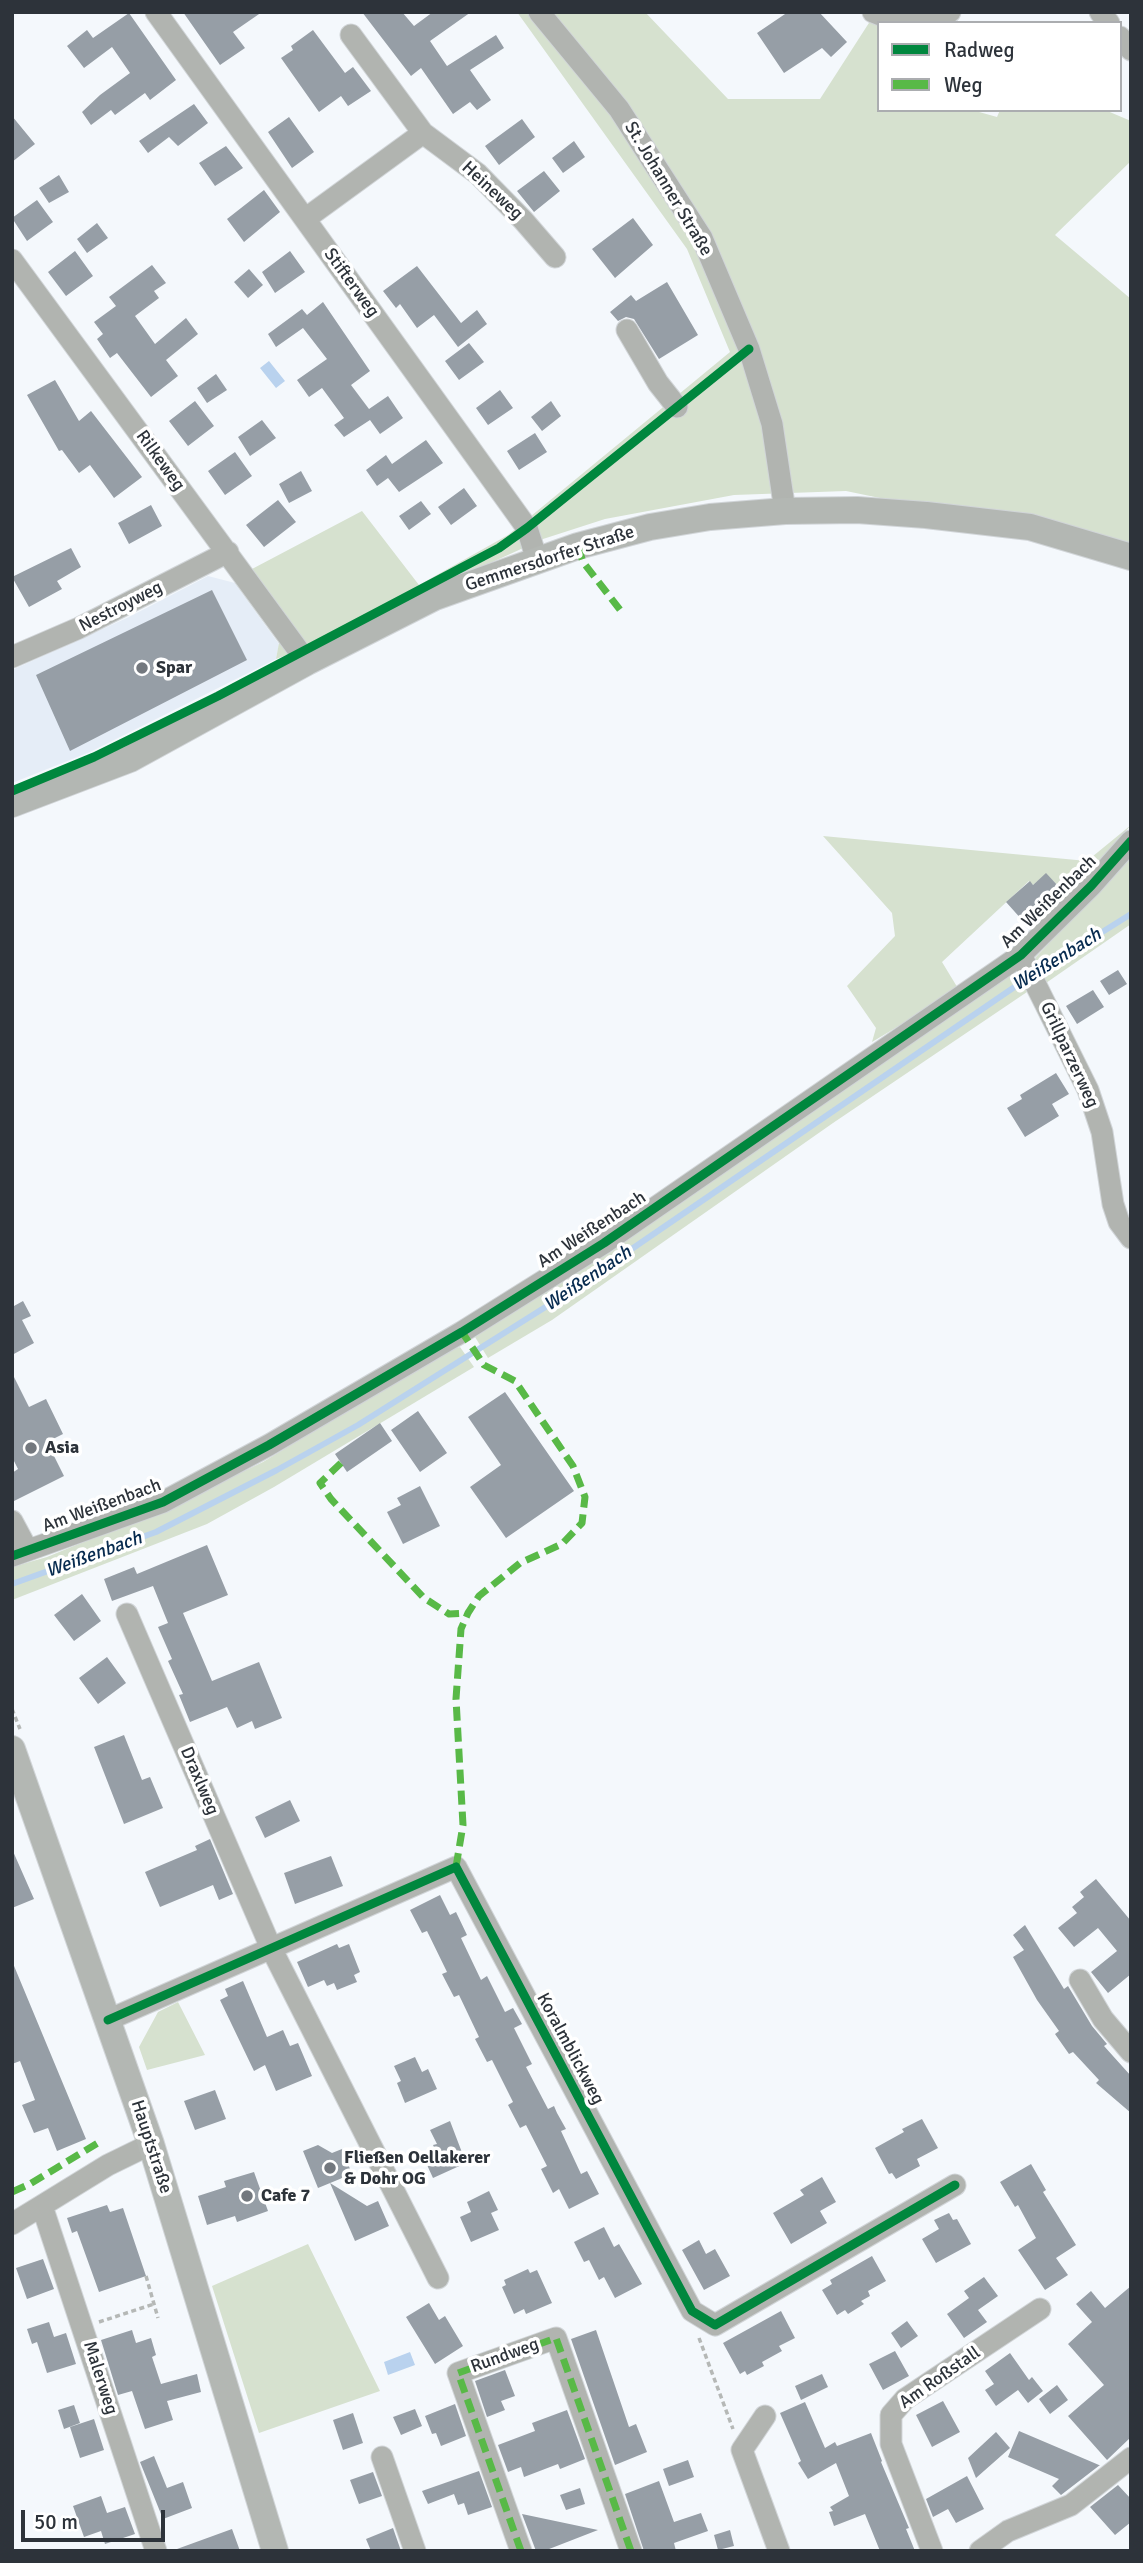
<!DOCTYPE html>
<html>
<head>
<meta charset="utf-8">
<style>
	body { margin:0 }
	#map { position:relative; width:1143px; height:2563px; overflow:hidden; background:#f4f8fc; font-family:Signika,sans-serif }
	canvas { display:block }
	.frame { position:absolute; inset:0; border:14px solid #2d333a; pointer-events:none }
	.legend { position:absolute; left:877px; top:21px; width:245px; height:91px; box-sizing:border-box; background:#fff; border:2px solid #abadb0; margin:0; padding:9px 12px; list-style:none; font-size:21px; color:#2d333a }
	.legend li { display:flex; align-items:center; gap:14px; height:35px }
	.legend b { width:35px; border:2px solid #abadb0 }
	.scale { position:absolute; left:21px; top:2510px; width:144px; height:32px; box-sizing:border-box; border:4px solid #2d333a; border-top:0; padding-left:9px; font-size:21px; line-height:24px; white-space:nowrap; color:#2d333a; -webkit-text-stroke:5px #fff; paint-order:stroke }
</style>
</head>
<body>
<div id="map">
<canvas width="1143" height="2563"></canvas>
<div class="frame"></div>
<ul class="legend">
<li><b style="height:9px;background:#00873e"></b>Radweg</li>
<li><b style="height:9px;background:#58b947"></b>Weg</li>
</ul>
<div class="scale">50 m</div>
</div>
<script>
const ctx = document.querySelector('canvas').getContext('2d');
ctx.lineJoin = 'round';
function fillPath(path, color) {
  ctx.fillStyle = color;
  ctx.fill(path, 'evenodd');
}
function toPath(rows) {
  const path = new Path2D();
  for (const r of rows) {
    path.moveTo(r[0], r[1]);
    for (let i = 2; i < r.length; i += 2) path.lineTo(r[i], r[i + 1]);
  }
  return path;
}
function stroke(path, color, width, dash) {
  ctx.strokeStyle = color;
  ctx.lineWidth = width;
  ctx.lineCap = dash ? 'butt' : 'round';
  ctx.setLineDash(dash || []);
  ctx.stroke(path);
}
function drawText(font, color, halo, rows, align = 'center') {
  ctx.font = font + ' Signika,sans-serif';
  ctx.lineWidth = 7;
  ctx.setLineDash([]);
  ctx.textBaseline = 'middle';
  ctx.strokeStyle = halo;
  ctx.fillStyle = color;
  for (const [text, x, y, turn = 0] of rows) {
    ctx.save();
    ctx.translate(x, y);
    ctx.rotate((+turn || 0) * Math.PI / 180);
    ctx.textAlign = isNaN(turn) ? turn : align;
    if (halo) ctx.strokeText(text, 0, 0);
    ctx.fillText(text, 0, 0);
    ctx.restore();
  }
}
const built = toPath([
	[208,576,235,583,279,644,276,659,90,752,12,783,12,670,129,617]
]);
const green = toPath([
	[517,12,645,12,728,99,820,99,876,12,879,23,879,110,972,110,997,117,1000,110,1105,110,1131,121,1131,161,1055,235,1131,299,1131,550,846,491,734,495,605,519,543,539,464,575,362,627,276,659,279,643,235,583,252,569,362,511,419,585,508,535,730,352,687,249],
	[1131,825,1070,897,1046,874,1033,885,1029,881,942,962,959,990,872,1042,876,1028,847,986,895,936,892,913,823,836,1087,861],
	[1131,856,1131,924,1046,983,1035,958],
	[1012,973,1019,976,1027,992,833,1123,552,1320,488,1358,475,1337],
	[460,1347,474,1367,274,1487,207,1524,12,1600,12,1567,47,1557,171,1506,263,1462,443,1352],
	[178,2002,205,2055,147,2070,139,2047,158,2012],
	[308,2244,380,2391,259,2433,212,2286]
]);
const water = toPath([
	[269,361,285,381,276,388,260,368],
	[410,2352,415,2365,388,2375,384,2362]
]);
const stream = toPath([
	[12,1584,156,1532,277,1470,358,1425,563,1296,1013,988,1131,914]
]);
const building = toPath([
	[183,12,262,12,233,32,245,48,220,65],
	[362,12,402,12,414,26,433,12,471,12,430,41,447,66,496,35,504,48,470,70,491,100,477,110,470,102,453,114,421,68,411,76],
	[788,12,819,12,847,42,831,57,822,48,784,73,757,33],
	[129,13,176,80,150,100,145,93,115,115,111,110,91,125,82,112,100,95,130,73,112,47,84,68,67,46,87,30,93,38],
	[313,30,345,73,353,67,371,91,348,106,341,96,319,112,281,58,293,50,291,46],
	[194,104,208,123,178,146,169,137,148,153,139,141],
	[12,116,35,144,12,162],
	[289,117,314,152,292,168,268,132],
	[522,119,535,137,499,165,485,146],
	[574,141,585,157,563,173,552,158],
	[226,146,243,168,215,186,199,163],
	[544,171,560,191,534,212,517,191],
	[59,175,69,192,49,203,39,188],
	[264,190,280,212,244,242,227,219],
	[37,200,53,222,27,241,12,218],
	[633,218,653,245,615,278,592,249],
	[97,223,108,238,87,253,77,239],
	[75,251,93,276,66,296,48,272],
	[290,251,305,272,275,293,262,272],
	[152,265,166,283,154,291,159,298,135,316,155,344,186,318,198,334,166,360,178,376,151,397,117,353,110,358,97,339,103,334,94,322,116,306,109,297],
	[417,266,461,323,477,310,487,324,458,347,434,315,417,328,400,304,396,308,383,291],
	[249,269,263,285,248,298,234,282],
	[667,282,698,335,659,359,634,319,626,317,618,321,610,312,631,295,636,301],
	[323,302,370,371,351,385,369,409,388,396,403,418,380,434,370,420,344,437,334,425,344,418,322,388,309,397,297,380,327,359,303,328,276,347,268,334,302,309,307,315],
	[469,343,484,362,459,380,445,361],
	[216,374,227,390,207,403,197,388],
	[55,380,79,421,91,411,142,477,114,498,90,465,79,473,62,450,59,451,27,395],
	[500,390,513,408,488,425,476,408],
	[195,401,214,426,188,446,169,421],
	[551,401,561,416,542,431,531,417],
	[262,420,276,438,250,456,238,437],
	[535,433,547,452,519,470,507,451],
	[426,440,443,463,399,492,388,478,377,486,366,470,386,455,392,464],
	[235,452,252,476,225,495,208,471],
	[301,471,312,491,289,503,279,484],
	[464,488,477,506,451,525,438,507],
	[278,500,296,522,264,547,246,525],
	[421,501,431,514,409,530,399,516],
	[151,505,162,526,129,544,118,523],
	[71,548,81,567,57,581,62,589,29,607,12,577],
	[212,590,247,660,70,751,36,675],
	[1046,873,1060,888,1023,921,1006,902,1030,881,1033,885],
	[1118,970,1127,984,1109,995,1100,981],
	[1093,990,1104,1007,1077,1024,1066,1006],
	[1056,1073,1069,1094,1052,1104,1059,1116,1025,1137,1007,1108,1022,1099,1020,1095],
	[23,1301,31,1316,22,1320,34,1343,12,1355,12,1302,14,1306],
	[12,1373,29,1407,46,1399,63,1434,47,1442,64,1476,12,1502,12,1473,18,1469,12,1457],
	[505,1392,574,1491,506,1538,470,1487,501,1465,468,1417],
	[418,1411,447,1453,420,1472,391,1430],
	[380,1423,392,1441,347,1472,335,1454],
	[420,1486,440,1526,403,1544,387,1512,401,1505,397,1498],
	[207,1545,228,1595,183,1613,212,1681,259,1662,282,1718,255,1729,252,1721,237,1728,227,1707,190,1722,179,1695,183,1694,168,1661,172,1659,158,1627,168,1623,153,1586,112,1601,104,1579,134,1567,137,1574],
	[82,1594,101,1621,74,1641,54,1615],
	[107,1657,126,1683,98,1704,79,1678],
	[124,1735,142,1780,150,1777,163,1808,124,1824,94,1747],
	[290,1800,300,1821,265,1838,255,1817],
	[210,1839,233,1894,219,1900,213,1885,160,1907,145,1872,197,1850,195,1846],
	[12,1849,34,1899,12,1908],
	[331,1856,343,1886,295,1904,284,1873],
	[1096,1879,1131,1921,1131,1974,1108,1993,1091,1972,1117,1951,1098,1928,1074,1947,1058,1928,1077,1913,1072,1907,1084,1897,1080,1892],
	[440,1895,450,1915,456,1912,467,1935,461,1938,481,1980,487,1976,505,2012,513,2008,522,2024,514,2028,532,2064,526,2067,548,2109,554,2106,557,2113,566,2129,561,2131,581,2174,587,2171,599,2194,569,2209,559,2189,553,2193,541,2169,547,2166,526,2125,520,2128,508,2105,513,2102,492,2060,487,2062,475,2039,479,2037,459,1995,454,1997,442,1974,447,1972,427,1931,422,1933,410,1910],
	[1025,1925,1064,1989,1068,1986,1092,2026,1107,2044,1104,2046,1131,2076,1131,2113,1096,2083,1099,2080,1073,2052,1069,2054,1055,2034,1059,2031,1037,2000,1013,1957,1024,1950,1013,1935],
	[337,1944,339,1948,349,1944,360,1972,354,1975,357,1982,337,1990,334,1983,327,1986,324,1980,308,1987,297,1962],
	[12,1961,86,2139,57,2151,48,2128,34,2133,22,2105,35,2100,20,2061,12,2064],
	[243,1981,267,2037,283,2030,290,2046,298,2043,312,2076,276,2091,265,2065,254,2071,220,2000,228,1996,225,1989],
	[415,2057,422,2072,428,2069,437,2089,405,2103,397,2083,401,2081,394,2066],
	[215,2090,226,2119,195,2130,184,2101],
	[922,2119,938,2148,917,2159,920,2166,896,2179,892,2173,889,2174,875,2148,904,2132,902,2129],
	[450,2121,466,2163,433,2178,422,2154,435,2149,433,2145,437,2144,430,2130],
	[318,2145,332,2153,342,2149,352,2174,318,2188,303,2151],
	[1031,2164,1046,2190,1043,2192,1076,2245,1056,2258,1068,2275,1045,2290,1018,2250,1036,2238,1018,2205,1015,2207,1000,2182],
	[254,2172,268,2211,237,2222,235,2216,207,2225,198,2196,226,2187,224,2181],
	[822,2177,836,2202,820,2211,827,2223,791,2244,773,2213,804,2195,800,2190],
	[330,2183,367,2206,378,2201,389,2226,355,2241],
	[489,2191,498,2210,491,2213,499,2230,471,2242,460,2217,471,2212,467,2202],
	[107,2205,110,2212,123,2208,146,2276,99,2292,77,2231,72,2233,67,2218],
	[949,2213,953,2220,957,2219,971,2244,936,2263,922,2239,939,2229,934,2220],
	[604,2227,614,2247,619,2244,642,2284,615,2298,604,2277,599,2280,589,2260,584,2262,574,2242],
	[699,2240,706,2254,715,2249,730,2276,704,2290,682,2250],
	[872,2256,886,2281,868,2291,870,2296,861,2301,864,2304,848,2314,845,2310,837,2315,822,2290,832,2284,830,2280],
	[43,2259,54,2289,27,2299,16,2268],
	[528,2269,530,2273,537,2270,552,2303,526,2314,524,2309,514,2314,502,2287,506,2285,504,2280],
	[984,2277,998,2296,978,2310,987,2322,964,2338,947,2314,969,2298,964,2291],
	[1131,2286,1131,2437,1107,2460,1068,2416,1104,2385,1068,2344,1092,2322,1076,2304,1091,2291,1105,2308],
	[429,2303,439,2320,445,2316,463,2346,435,2364,406,2317],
	[781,2311,795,2338,779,2346,782,2351,762,2362,764,2366,747,2375,745,2371,740,2374,723,2343],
	[907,2321,918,2336,901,2348,891,2333],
	[49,2322,54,2337,66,2333,76,2364,47,2373,37,2342,32,2344,27,2329],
	[132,2330,136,2343,151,2338,156,2355,152,2357,161,2384,197,2374,201,2392,167,2401,173,2420,145,2429,132,2391,118,2395,101,2340],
	[596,2330,629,2427,636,2424,647,2452,615,2465,571,2339],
	[895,2351,909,2376,883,2390,869,2364],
	[1010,2353,1029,2380,1032,2377,1043,2391,1028,2403,1018,2390,996,2406,985,2390,994,2384,985,2371],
	[505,2370,515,2396,501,2401,505,2410,487,2417,475,2381],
	[822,2374,828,2387,801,2400,795,2386],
	[1057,2385,1068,2400,1050,2414,1039,2399],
	[943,2401,960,2432,932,2447,916,2415],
	[805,2402,825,2448,835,2442,837,2446,871,2433,882,2461,881,2462,909,2528,906,2529,915,2551,880,2551,865,2514,834,2526,829,2512,833,2511,830,2507,849,2496,836,2463,808,2479,798,2463,801,2461,780,2413],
	[455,2404,466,2436,441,2446,436,2433,432,2434,425,2416],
	[74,2405,80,2423,64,2429,58,2410],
	[415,2409,422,2426,401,2435,393,2417],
	[567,2410,585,2459,560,2469,558,2464,524,2477,521,2467,508,2472,498,2445,535,2431,532,2423],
	[353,2413,363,2443,343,2450,333,2420],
	[94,2419,104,2450,80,2458,70,2427],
	[1019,2431,1099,2465,1100,2465,1061,2495,1052,2486,1059,2479,1008,2457],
	[996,2432,1010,2448,976,2478,968,2458],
	[154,2456,167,2488,183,2482,192,2508,163,2519,140,2462],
	[688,2460,694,2477,669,2486,663,2469],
	[479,2471,492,2507,468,2515,464,2503,458,2505,454,2494,428,2504,422,2491],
	[373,2472,382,2496,359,2504,350,2480],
	[967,2476,984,2509,956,2523,948,2509,933,2517,926,2499],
	[659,2481,674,2522,701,2513,708,2531,674,2543,676,2551,644,2551,625,2494],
	[1118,2485,1131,2499,1131,2522,1115,2535,1090,2507],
	[580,2488,585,2504,566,2510,560,2495],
	[101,2496,107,2513,125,2507,135,2534,105,2544,101,2531,84,2537,73,2506],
	[522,2514,598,2530,544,2551,536,2551],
	[393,2528,401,2551,371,2551,366,2539],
	[232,2529,240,2551,177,2551,177,2549],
	[730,2530,734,2546,718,2550,714,2535]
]);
const path = toPath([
	[12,1709,20,1729],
	[146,2276,158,2318],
	[99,2322,154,2304],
	[699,2338,733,2429]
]);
const minor = toPath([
	[156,12,527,528,537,560],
	[539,12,619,109,702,238,749,349,772,424,785,511],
	[873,12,888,18,914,22,936,20,950,12],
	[1100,12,1109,23],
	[351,35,423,133],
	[1120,37,1131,50],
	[305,219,423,133,478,174,523,220,555,257],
	[12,260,307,662],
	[627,330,658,383,677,407],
	[12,657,79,628,228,552],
	[1021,955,1088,1090,1102,1132,1113,1204,1119,1222,1131,1238],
	[12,1521,27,1549],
	[12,1556,163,1502,269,1445,462,1332,604,1243,1021,955,1091,886,1131,841],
	[127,1614,271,1948,438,2278],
	[1080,1980,1103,2019,1131,2052],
	[108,2020,456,1867,692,2311,715,2325,955,2185],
	[42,2206,156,2551],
	[12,2224,108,2165,151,2144],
	[765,2416,742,2450,779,2551],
	[382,2457,415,2551],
	[521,2551,458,2373,556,2338,631,2551],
	[932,2551,891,2444,891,2415,905,2399,1040,2309],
	[980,2551,1008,2531,1071,2505,1131,2458]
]);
const major = toPath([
	[12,804,130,759,307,662,435,597,578,546,650,527,710,517,785,511,857,510,926,515,1030,527,1131,557],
	[12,1749,151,2144,275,2551]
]);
const quiet = toPath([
	[578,546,583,562,621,611],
	[341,1463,320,1483,331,1499,424,1598,449,1614,468,1613],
	[456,1867,463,1825,456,1699,461,1629,468,1613,479,1596,520,1563,562,1544,582,1523,585,1497,573,1466,515,1381,484,1365,462,1332],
	[12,2192,30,2184,101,2141],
	[521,2551,458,2373,556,2338,631,2551]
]);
const cycleway = toPath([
	[12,791,94,757,218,696,499,548,527,528,749,349],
	[12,1556,163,1502,269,1445,462,1332,604,1243,1021,955,1091,886,1131,841],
	[108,2020,456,1867,692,2311,715,2325,955,2185]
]);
const markers = [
	[142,668,7,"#73787e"],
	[31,1448,7,"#73787e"],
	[330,2168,7,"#73787e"],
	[247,2196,7,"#73787e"]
];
const streetNames = [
	["St. Johanner Straße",668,189,59],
	["Heineweg",492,191,43],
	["Stifterweg",351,283,54],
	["Rilkeweg",160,461,54],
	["Gemmersdorfer Straße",550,559,-18],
	["Nestroyweg",121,607,-27],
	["Am Weißenbach",1049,902,-44],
	["Grillparzerweg",1069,1055,65],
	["Am Weißenbach",592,1230,-33],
	["Am Weißenbach",102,1506,-20],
	["Draxlweg",199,1781,67],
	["Koralmblickweg",570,2049,62],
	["Hauptstraße",151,2147,72],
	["Rundweg",505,2356,-20],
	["Malerweg",100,2378,72],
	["Am Roßstall",940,2378,-35]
];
const poiNames = [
	["Spar",156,668],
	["Asia",45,1448],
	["Fließen Oellakerer",344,2158],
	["& Dohr OG",344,2179],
	["Cafe 7",261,2196]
];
const waterNames = [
	["Weißenbach",1057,960,-32],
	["Weißenbach",588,1279,-34],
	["Weißenbach",94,1555,-20]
];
fillPath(built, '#e5edf7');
fillPath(green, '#d6e1cf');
fillPath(water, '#b9d2ee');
stroke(stream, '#b9d2ee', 6);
fillPath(building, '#969ea6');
stroke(minor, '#d1d5d8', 23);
stroke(major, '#d1d5d8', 28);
stroke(path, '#b5b8b6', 3.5, [5, 3.5]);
stroke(minor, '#b1b4b0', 21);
stroke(major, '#b3b7b3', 26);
stroke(quiet, '#58b947', 7, [14, 7]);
stroke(cycleway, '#00873e', 9);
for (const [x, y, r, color] of markers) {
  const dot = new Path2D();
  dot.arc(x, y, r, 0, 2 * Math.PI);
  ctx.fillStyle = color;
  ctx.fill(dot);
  stroke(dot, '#fff', 2.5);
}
drawText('18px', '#2d333a', '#fff', streetNames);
drawText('bold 18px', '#2d333a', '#fff', poiNames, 'left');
drawText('italic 19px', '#072b4f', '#fff', waterNames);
</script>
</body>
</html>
